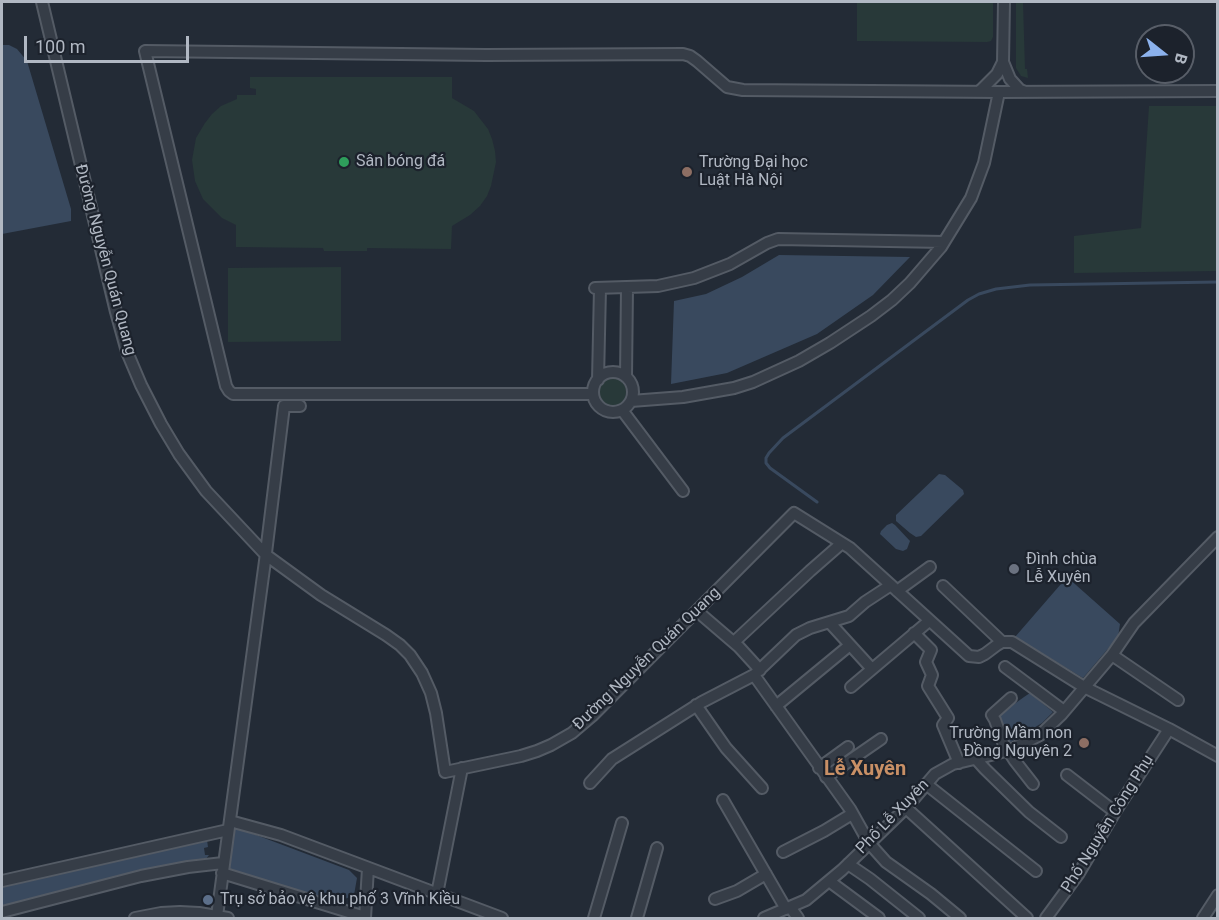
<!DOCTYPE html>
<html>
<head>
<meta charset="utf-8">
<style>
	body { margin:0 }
	#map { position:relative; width:1219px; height:920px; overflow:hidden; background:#232b36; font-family:Roboto,sans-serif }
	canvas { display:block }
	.frame { position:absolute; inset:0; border:3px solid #b1b8c3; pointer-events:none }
	.north { position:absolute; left:1135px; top:24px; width:60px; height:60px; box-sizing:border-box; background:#1c222c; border:2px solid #585e68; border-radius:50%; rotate:107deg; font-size:16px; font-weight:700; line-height:24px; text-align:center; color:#b1b8c3 }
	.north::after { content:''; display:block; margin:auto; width:21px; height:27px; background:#8cb2ed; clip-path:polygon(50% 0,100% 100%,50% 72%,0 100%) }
	.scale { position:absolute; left:24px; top:36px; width:165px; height:27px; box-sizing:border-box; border:3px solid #b1b8c3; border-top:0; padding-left:8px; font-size:18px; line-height:21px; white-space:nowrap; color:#b1b8c3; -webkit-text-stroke:4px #1c222c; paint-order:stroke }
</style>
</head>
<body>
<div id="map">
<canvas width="1219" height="920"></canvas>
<div class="frame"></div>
<div class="north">B</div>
<div class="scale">100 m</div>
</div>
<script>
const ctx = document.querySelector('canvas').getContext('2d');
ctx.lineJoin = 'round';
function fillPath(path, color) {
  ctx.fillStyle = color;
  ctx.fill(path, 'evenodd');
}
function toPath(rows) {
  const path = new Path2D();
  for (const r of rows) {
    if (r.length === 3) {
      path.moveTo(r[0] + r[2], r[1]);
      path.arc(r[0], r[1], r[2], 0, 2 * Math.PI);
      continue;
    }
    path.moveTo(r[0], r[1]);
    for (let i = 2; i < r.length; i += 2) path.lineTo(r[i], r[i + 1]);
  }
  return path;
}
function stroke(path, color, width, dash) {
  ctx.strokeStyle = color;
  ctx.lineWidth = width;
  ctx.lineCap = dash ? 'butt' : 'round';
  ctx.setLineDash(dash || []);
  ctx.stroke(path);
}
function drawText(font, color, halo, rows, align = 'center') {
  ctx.font = font + ' Roboto,sans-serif';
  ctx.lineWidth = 4.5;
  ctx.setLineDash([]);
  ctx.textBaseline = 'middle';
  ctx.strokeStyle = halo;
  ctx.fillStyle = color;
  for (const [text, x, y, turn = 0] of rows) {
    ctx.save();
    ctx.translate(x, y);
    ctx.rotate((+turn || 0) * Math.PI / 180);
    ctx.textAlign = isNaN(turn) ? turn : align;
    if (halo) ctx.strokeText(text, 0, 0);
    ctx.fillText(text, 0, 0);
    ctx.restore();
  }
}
const green = toPath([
	[857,2,993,2,993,37,991,41,987,42,857,41],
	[1016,2,1023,2,1025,69,1027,69,1028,78,1021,76,1016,68],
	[250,77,452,77,452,98,474,111,488,129,492,139,495,151,496,162,491,186,487,196,480,206,470,215,452,226,451,249,367,248,367,251,324,251,323,248,236,247,236,225,222,218,203,199,195,181,192,160,196,138,205,123,212,114,221,106,237,99,237,95,256,95,256,89,250,88],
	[1149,106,1217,106,1217,271,1074,273,1074,236,1141,228],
	[341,267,341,341,228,342,228,268],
	[612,392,14]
]);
const water = toPath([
	[2,45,9,45,17,49,27,61,71,209,71,221,2,234],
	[779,255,910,257,873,295,817,334,727,373,671,384,674,301,706,294,742,277],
	[939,474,945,475,963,490,964,494,921,536,916,537,910,533,896,521,896,515],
	[892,523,895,525,910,541,907,549,903,551,896,549,880,534,881,531,887,525],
	[1067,577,1120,624,1118,637,1083,678,1015,637],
	[1030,693,1053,712,1042,723,1007,744,998,718,999,715,1024,697],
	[235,827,349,870,357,878,354,895,345,899,330,902,232,873,228,869,232,836],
	[207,840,208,847,204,848,205,855,209,855,205,860,70,889,2,907,2,886]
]);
const stream = toPath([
	[817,502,770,468,766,463,766,458,769,453,783,438,968,300,979,294,996,289,1030,285,1218,282]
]);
const minor = toPath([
	[42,2,116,312,127,352,141,385,161,424,179,454,206,491,266,555,321,595,386,635,400,645,410,655,422,673,431,693,436,713,445,772,521,756,537,751,551,745,572,733,592,716,794,513,850,548,969,656,979,657,985,654,997,645,1002,642,1012,642,1084,687,1169,729,1218,756],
	[1004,2,1003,62,1010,79,1020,90,1025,92],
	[979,92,997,74,1003,62],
	[595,288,658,286,694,278,730,264,767,243,778,239,944,242],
	[613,392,20],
	[626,377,627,288],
	[598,380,600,288],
	[593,394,233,394,229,391,226,386,145,51,486,55,683,54,690,56,697,61,727,87,743,90,999,92,1218,91],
	[631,401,683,397,734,388,753,382,799,361,830,343,871,316,892,300,910,283,941,247,971,198,984,163,999,92],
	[622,410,683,491],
	[943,586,1002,642],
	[897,591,930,567],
	[697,611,739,647,760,670],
	[830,623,872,669],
	[914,633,931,650,926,662,932,675,928,686,948,718,943,725,959,763],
	[734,642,810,571,842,543],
	[1112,655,1178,700],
	[1005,667,1064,711],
	[754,675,850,809,869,843,886,862,931,894,960,918],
	[851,687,929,621],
	[696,705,726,748,762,788],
	[776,706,850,645],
	[1008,750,1015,761,1033,784],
	[1006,751,995,720,992,715,1011,698],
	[976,759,985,769,1029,812,1061,837],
	[819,768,848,747],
	[1067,775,1115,812],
	[826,777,881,739],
	[590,783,612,759,702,702,754,675,796,635,810,628,849,616,865,602,891,585],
	[926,784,1036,871],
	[723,800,786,909],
	[906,808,1027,918],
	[230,821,281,835,502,918],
	[783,852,824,831,852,814],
	[848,864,870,879,919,918],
	[222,873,365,917],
	[2,881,228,830],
	[829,881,879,918],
	[437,894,462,768],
	[715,899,737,891,766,874],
	[790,907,798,918],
	[2,912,141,876,188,867,223,863],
	[217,916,265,561,284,406,300,406],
	[135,918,161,913,180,912,199,913,228,918],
	[365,918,368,868],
	[594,918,622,823],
	[637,918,657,848],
	[764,918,806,900,842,870,906,808,935,774,953,764,995,754,1014,748,1040,735,1061,715,1112,655,1134,623,1218,537],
	[1046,918,1079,873,1115,812,1169,729],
	[1203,918,1218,895]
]);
const markers = [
	[344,162,6,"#2e9e5b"],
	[687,172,6,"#8d6e63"],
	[1014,569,6,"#6b7280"],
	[1084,743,6,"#8d6e63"],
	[208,900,6,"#5c6f8a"]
];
const poiNames = [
	["Sân bóng đá",356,162],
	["Trường Đại học",699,163],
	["Luật Hà Nội",699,181],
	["Đình chùa",1026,560],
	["Lễ Xuyên",1026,578],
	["Trường Mầm non",1072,734,"right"],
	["Đồng Nguyên 2",1072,752,"right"],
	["Trụ sở bảo vệ khu phố 3 Vĩnh Kiều",220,900]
];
const streetNames = [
	["Đường Nguyễn Quán Quang",105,260,75],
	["Đường Nguyễn Quán Quang",647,659,-44],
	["Phố Lễ Xuyên",893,817,-46],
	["Phố Nguyễn Công Phụ",1108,824,-58]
];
const quarterNames = [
	["Lễ Xuyên",865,770]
];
fillPath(green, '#283939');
fillPath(water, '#39495e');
stroke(stream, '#39495e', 3);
stroke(minor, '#545b65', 14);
stroke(minor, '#363d47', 10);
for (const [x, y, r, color] of markers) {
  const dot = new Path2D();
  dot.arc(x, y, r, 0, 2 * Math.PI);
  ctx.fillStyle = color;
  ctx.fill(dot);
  stroke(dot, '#1c222c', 2);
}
drawText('16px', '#b1b8c3', '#1c222c', poiNames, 'left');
drawText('16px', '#b1b8c3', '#1c222c', streetNames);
drawText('bold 20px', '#c99066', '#1c222c', quarterNames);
</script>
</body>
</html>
